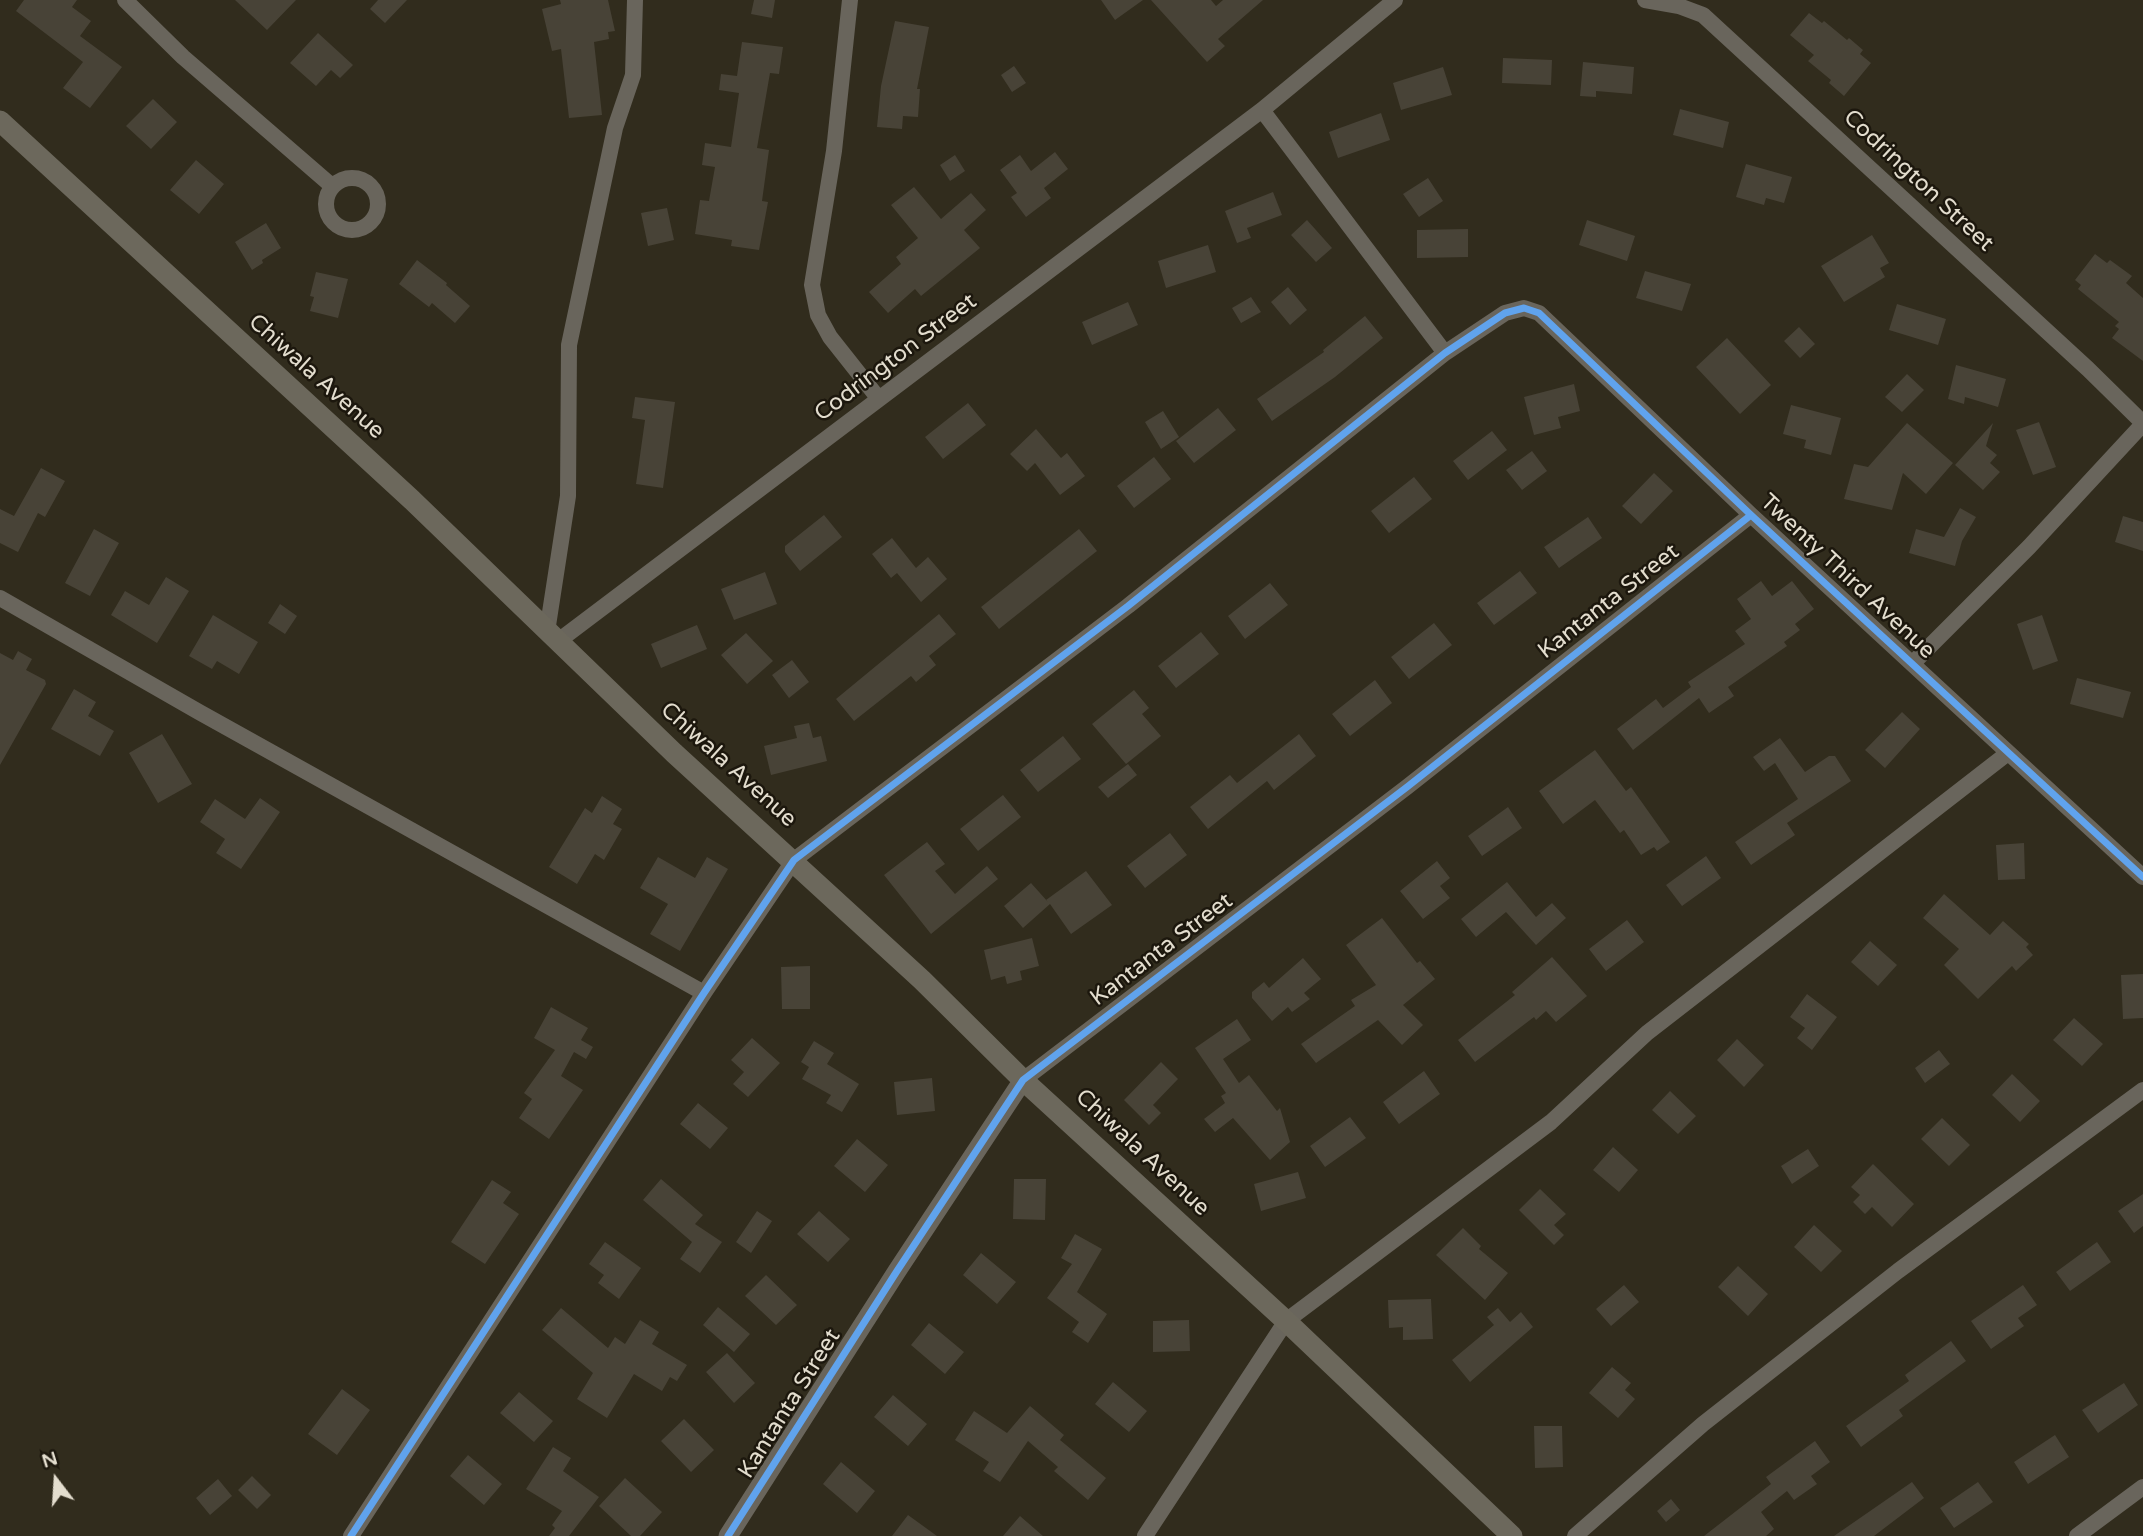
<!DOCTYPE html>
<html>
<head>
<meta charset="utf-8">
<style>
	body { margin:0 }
	#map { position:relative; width:2143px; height:1536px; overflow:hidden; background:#312c1d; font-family:"Varela Round",sans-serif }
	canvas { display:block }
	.north { position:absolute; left:21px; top:1445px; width:70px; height:70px; -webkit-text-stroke:5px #1c170d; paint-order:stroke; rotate:343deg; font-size:19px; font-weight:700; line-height:28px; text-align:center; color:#e3ddce }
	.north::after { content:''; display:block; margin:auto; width:24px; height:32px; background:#e3ddce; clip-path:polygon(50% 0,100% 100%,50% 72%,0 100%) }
</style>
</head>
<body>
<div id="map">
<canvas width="2143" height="1536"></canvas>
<div class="north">N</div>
</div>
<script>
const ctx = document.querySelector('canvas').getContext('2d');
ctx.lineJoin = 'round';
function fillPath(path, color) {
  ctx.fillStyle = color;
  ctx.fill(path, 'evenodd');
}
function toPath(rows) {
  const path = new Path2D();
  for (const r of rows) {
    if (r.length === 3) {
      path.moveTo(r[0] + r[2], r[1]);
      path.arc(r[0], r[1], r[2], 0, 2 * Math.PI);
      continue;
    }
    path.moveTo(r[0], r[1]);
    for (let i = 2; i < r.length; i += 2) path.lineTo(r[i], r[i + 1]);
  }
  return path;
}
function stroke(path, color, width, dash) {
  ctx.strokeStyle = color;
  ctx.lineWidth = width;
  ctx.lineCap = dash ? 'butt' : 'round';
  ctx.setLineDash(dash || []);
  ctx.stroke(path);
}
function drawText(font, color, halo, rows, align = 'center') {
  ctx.font = font + ' "Varela Round",sans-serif';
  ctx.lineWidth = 5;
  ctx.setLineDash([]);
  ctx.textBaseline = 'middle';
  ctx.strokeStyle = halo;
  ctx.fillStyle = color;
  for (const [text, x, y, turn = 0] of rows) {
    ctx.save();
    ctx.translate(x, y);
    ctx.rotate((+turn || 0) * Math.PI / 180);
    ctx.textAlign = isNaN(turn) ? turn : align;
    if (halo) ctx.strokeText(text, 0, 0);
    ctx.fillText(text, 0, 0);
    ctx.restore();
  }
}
const building = toPath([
	[24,0,77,0,72,7,91,21,80,36,122,67,90,108,63,88,83,62,16,11],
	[235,0,296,0,267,30],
	[378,0,407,0,385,23,370,9],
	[560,0,608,0,615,31,608,32,609,39,594,42,602,115,569,118,561,49,552,51,542,9,561,4],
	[754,0,775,0,772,18,751,14],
	[1101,0,1143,0,1115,20],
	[1151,0,1211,0,1216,6,1223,0,1263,0,1218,39,1225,46,1207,62],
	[1809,13,1822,23,1824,21,1847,40,1849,38,1863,50,1860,54,1871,63,1844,96,1829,83,1831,80,1808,61,1814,55,1790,35],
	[895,21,929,27,917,89,920,89,918,117,903,116,902,129,877,127,881,86],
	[318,33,353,65,340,78,331,70,316,86,290,63],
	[742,42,783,47,779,74,770,73,757,148,769,150,762,201,768,202,759,250,731,246,732,240,695,234,700,200,709,201,715,167,702,165,705,143,731,147,739,93,719,90,721,74,737,76],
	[1503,58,1552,60,1551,85,1502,83],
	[1583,62,1634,67,1632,94,1596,91,1596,97,1580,96],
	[1014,66,1026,83,1012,92,1001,75],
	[1443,67,1452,95,1401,110,1393,83],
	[153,99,177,122,151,149,126,126],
	[1680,109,1729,122,1723,148,1673,135],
	[1381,113,1390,140,1338,158,1329,132],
	[1055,152,1068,169,1044,188,1051,198,1026,217,1011,197,1017,193,1000,170,1020,155,1031,171],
	[955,155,965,171,950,181,940,165],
	[196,160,224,184,199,214,170,190],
	[1746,164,1792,177,1784,203,1766,198,1764,205,1736,197],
	[1428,178,1443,201,1419,217,1403,194],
	[914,187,941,219,971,193,986,210,964,230,980,248,921,296,915,289,888,313,869,292,901,264,896,257,918,238,891,205],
	[1273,192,1282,215,1247,228,1251,238,1237,243,1225,211],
	[667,208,674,240,648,246,641,213],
	[1307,220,1332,248,1316,262,1291,235],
	[1587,220,1635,236,1627,261,1579,245],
	[266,223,281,248,262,260,263,263,252,270,235,242],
	[1468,229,1468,257,1417,258,1417,230],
	[1872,235,1889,263,1880,268,1885,277,1844,302,1821,266],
	[1208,245,1216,272,1166,288,1158,261],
	[2095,254,2107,263,2110,260,2132,276,2126,283,2143,298,2143,361,2112,338,2119,329,2115,326,2119,322,2078,289,2081,285,2075,280],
	[417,260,447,283,446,285,470,306,455,323,432,303,429,307,399,284],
	[1645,271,1691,284,1682,311,1636,298],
	[316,272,348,279,338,318,310,311,314,297,310,296],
	[1288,287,1307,310,1290,325,1271,302],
	[1251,297,1261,312,1241,323,1232,308],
	[1128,302,1138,325,1092,345,1082,322],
	[1897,304,1946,319,1938,345,1889,330],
	[1365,316,1383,338,1335,377,1272,421,1257,399,1324,352,1323,350],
	[1799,327,1815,344,1800,358,1784,341],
	[1727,338,1771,385,1740,414,1696,367],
	[1956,365,2006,379,1998,407,1965,397,1964,404,1948,399],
	[1907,374,1924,390,1902,412,1885,397],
	[1574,384,1580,411,1558,417,1561,428,1534,435,1524,397],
	[635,397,675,402,663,488,636,484,645,420,632,418],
	[968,403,986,425,943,459,925,437],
	[1791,405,1841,418,1831,455,1804,448,1806,440,1783,434],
	[1218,408,1236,430,1194,463,1176,441],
	[1163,411,1179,437,1161,449,1145,422],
	[2039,422,2056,467,2033,475,2016,430],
	[1907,423,1953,463,1926,494,1903,473,1892,510,1844,499,1854,464,1868,467],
	[1993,423,1986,446,1997,455,1990,463,2000,472,1983,490,1955,465],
	[1036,429,1061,458,1067,453,1085,476,1060,495,1035,463,1027,471,1010,454],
	[1492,431,1507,450,1468,480,1453,461],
	[1532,451,1547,471,1522,490,1506,470],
	[1154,457,1171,479,1134,508,1117,486],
	[41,468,65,481,45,517,38,513,18,552,0,543,0,509,14,516],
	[1654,473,1673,491,1641,524,1622,506],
	[1414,477,1432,499,1389,533,1371,511],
	[1960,508,1976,517,1962,541,1955,566,1909,553,1916,529,1944,537],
	[824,515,842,537,800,571,785,552,785,546],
	[2123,516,2143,522,2143,551,2115,542],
	[1588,517,1602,538,1559,568,1544,547],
	[94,529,119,543,90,596,65,583],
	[1079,529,1097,551,999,629,981,607],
	[892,538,916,568,928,557,947,579,921,602,897,573,891,578,872,554],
	[1520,571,1537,593,1494,625,1477,603],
	[765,572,777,604,734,620,721,589],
	[166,577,189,591,157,643,111,615,125,591,149,605],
	[1761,581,1772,596,1792,581,1814,609,1795,624,1800,630,1784,642,1787,646,1728,687,1734,696,1709,713,1699,698,1633,750,1617,729,1656,699,1663,708,1691,687,1688,682,1745,644,1735,631,1751,619,1737,599],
	[1270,583,1288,605,1245,639,1228,616],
	[280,604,297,616,285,634,268,623],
	[939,614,956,634,929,656,936,665,916,682,911,676,854,721,836,699],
	[213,615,258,642,239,674,217,661,212,669,189,656],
	[2042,615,2058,661,2033,670,2017,624],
	[1434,623,1452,645,1409,679,1391,657],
	[697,625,707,649,661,668,651,644],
	[1201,632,1219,654,1176,688,1158,666],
	[746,633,773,661,747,684,721,655],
	[18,651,32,659,26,670,45,680,46,684,0,765,0,653,13,660],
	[792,660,809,682,789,698,772,675],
	[2077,678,2131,692,2123,718,2070,704],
	[1375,680,1392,703,1350,736,1332,714],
	[74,689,96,702,88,716,114,731,100,756,51,729],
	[1134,690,1149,708,1142,714,1161,736,1126,764,1092,724],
	[1902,712,1920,729,1885,768,1865,750],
	[809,723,813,738,821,736,827,761,771,775,764,746,797,738,794,726],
	[162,734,192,784,158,803,129,753],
	[1299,734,1316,756,1274,790,1267,781,1208,829,1190,807,1230,775,1237,783],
	[1063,736,1081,759,1038,792,1020,770],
	[1780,738,1805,772,1829,756,1835,756,1851,781,1787,823,1795,835,1751,865,1735,842,1798,799,1775,763,1764,771,1753,757],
	[1595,750,1626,791,1631,787,1670,842,1657,851,1654,847,1641,855,1624,830,1620,833,1595,800,1563,824,1539,791],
	[1128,764,1137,775,1108,798,1098,787],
	[1003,795,1021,817,978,851,960,829],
	[602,796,622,809,613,824,622,829,604,860,595,854,577,884,549,867,585,808,592,813],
	[260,798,280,812,241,869,216,853,225,839,200,822,215,799,245,819],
	[1508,807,1522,828,1482,856,1468,836],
	[1170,833,1187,855,1145,888,1127,866],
	[927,842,945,864,935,871,955,894,987,866,998,879,931,934,884,875],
	[2024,843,2025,879,1998,880,1996,845],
	[1706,856,1721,878,1682,906,1666,885],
	[658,857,695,878,707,857,728,869,680,951,650,934,668,904,640,888],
	[1437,861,1450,878,1440,886,1450,898,1423,919,1400,891],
	[1086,871,1112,905,1071,934,1050,904,1023,928,1004,906,1031,883,1048,902,1046,900],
	[1507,882,1536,917,1552,903,1566,918,1536,945,1506,912,1476,937,1461,919],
	[1944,894,1990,935,2003,921,2029,944,2026,947,2033,955,2016,971,2012,966,1978,999,1944,965,1959,949,1923,918],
	[1382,918,1417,963,1420,961,1435,979,1403,1005,1423,1025,1402,1045,1378,1020,1316,1063,1301,1044,1355,1006,1351,1000,1376,985,1346,945],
	[1627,920,1644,942,1606,971,1589,949],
	[1032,938,1039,966,1020,971,1022,980,1007,984,1005,976,991,980,984,950],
	[1870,941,1897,965,1878,986,1851,962],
	[1552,957,1587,996,1556,1022,1546,1011,1536,1020,1534,1017,1475,1062,1458,1040,1515,995,1512,992],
	[1303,958,1321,979,1304,993,1310,999,1292,1012,1288,1007,1272,1021,1252,998,1252,992,1264,982,1269,988],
	[810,966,810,1009,782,1009,781,967],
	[2143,974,2143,1018,2123,1019,2121,975],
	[1807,994,1837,1017,1812,1050,1797,1038,1805,1028,1790,1017],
	[551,1007,588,1028,581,1040,593,1047,586,1059,574,1052,561,1076,583,1090,549,1139,519,1118,532,1099,524,1093,555,1050,534,1038],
	[2074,1018,2103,1044,2082,1066,2053,1040],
	[1237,1019,1251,1040,1223,1059,1239,1083,1249,1075,1277,1111,1280,1108,1290,1142,1270,1160,1233,1118,1215,1132,1204,1119,1225,1103,1221,1096,1226,1093,1195,1048],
	[752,1038,780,1063,748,1097,733,1084,744,1072,731,1060],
	[1737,1039,1764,1065,1744,1087,1717,1060],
	[814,1041,834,1053,827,1064,859,1084,842,1112,826,1103,831,1095,802,1079,809,1067,801,1062],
	[1939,1050,1950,1064,1925,1083,1915,1068],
	[1161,1062,1178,1079,1153,1105,1161,1113,1149,1125,1124,1100],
	[1424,1071,1440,1094,1399,1124,1383,1102],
	[2012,1074,2040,1101,2020,1122,1992,1095],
	[932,1078,935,1111,897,1115,894,1082],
	[1670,1091,1696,1116,1678,1134,1652,1110],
	[698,1103,728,1128,710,1149,680,1124],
	[1350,1117,1366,1138,1325,1167,1310,1146],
	[1942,1118,1970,1145,1949,1166,1921,1139],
	[857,1139,888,1165,865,1192,834,1166],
	[1613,1147,1638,1170,1619,1192,1593,1170],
	[1808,1149,1819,1166,1792,1184,1781,1166],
	[1873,1164,1914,1204,1892,1227,1872,1207,1865,1214,1853,1202,1860,1195,1851,1187],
	[1298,1172,1306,1198,1261,1211,1254,1184],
	[661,1179,703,1215,695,1224,722,1242,700,1273,680,1259,692,1242,643,1200],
	[1014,1179,1046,1179,1045,1220,1013,1219],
	[492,1180,511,1192,503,1203,519,1214,485,1264,451,1242],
	[1540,1189,1566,1214,1554,1225,1564,1235,1554,1245,1519,1210],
	[2143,1194,2143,1226,2134,1233,2118,1211],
	[757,1211,772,1221,751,1253,736,1242],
	[819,1211,850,1239,828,1262,797,1234],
	[1814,1225,1842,1251,1821,1272,1794,1247],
	[1463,1228,1481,1246,1479,1249,1508,1273,1485,1300,1436,1255],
	[1075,1234,1102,1249,1077,1292,1107,1314,1088,1343,1072,1332,1079,1322,1047,1298,1072,1264,1061,1258],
	[605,1242,641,1268,619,1299,598,1283,604,1275,589,1264],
	[2097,1242,2111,1262,2070,1291,2056,1272],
	[981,1253,1016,1282,997,1304,963,1275],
	[1738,1266,1768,1294,1748,1316,1718,1287],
	[766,1275,797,1305,776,1325,745,1296],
	[1624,1285,1639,1302,1611,1326,1596,1309],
	[2023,1285,2037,1305,2018,1318,2024,1326,1991,1349,1971,1321],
	[1431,1299,1433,1339,1403,1340,1403,1327,1389,1328,1388,1300],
	[718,1307,750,1334,734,1352,703,1325],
	[561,1308,608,1348,615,1337,625,1344,640,1320,659,1332,652,1344,687,1365,677,1381,670,1377,662,1391,634,1374,607,1418,577,1399,593,1373,542,1330],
	[1498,1308,1510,1322,1521,1312,1533,1327,1470,1382,1452,1360,1494,1325,1487,1317],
	[1189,1320,1190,1351,1153,1352,1153,1321],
	[929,1323,964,1352,945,1374,911,1345],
	[1951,1341,1966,1361,1899,1410,1903,1416,1861,1447,1846,1426,1909,1381,1905,1375],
	[727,1353,755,1383,734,1403,706,1372],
	[1612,1367,1631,1383,1625,1390,1635,1399,1618,1418,1589,1393],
	[1113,1382,1147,1411,1129,1432,1095,1404],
	[2124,1383,2138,1405,2098,1433,2082,1410],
	[342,1389,370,1410,337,1455,308,1434],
	[519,1392,553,1421,534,1442,500,1413],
	[893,1395,927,1424,908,1446,874,1417],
	[1030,1406,1064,1435,1060,1440,1106,1478,1088,1500,1054,1471,1058,1467,1028,1441,1000,1482,983,1471,989,1462,955,1440,974,1411,1007,1433],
	[684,1419,714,1450,691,1472,661,1441],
	[1534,1426,1562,1426,1563,1467,1535,1468],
	[2055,1435,2069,1457,2028,1484,2014,1462],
	[1815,1441,1830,1462,1811,1476,1817,1484,1794,1500,1787,1491,1761,1512,1774,1529,1766,1536,1704,1536,1771,1484,1766,1477],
	[553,1447,571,1458,563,1471,599,1497,569,1536,549,1536,555,1528,552,1525,562,1511,526,1489],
	[468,1455,502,1484,484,1505,450,1476],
	[841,1462,875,1491,857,1513,823,1484],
	[252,1476,271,1495,257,1509,238,1490],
	[625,1478,662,1512,640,1536,631,1536,599,1506],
	[218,1479,232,1496,210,1515,196,1498],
	[1912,1482,1924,1498,1874,1536,1834,1536],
	[1978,1482,1993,1502,1954,1528,1940,1508],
	[1671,1499,1680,1510,1666,1522,1657,1511],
	[908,1515,937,1536,892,1536],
	[1020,1516,1043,1536,1003,1536]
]);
const minor = toPath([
	[125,0,183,57,332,186],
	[850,0,834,151,812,285,818,315,830,337,879,399],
	[1645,0,1679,6,1703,15,2088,369,2143,423],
	[1262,110,1445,353],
	[352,204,26],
	[0,598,199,712,704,993],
	[547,632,568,496,569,345,615,128,633,75,635,0],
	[557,642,1262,110,1395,0],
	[1913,663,2029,547,2143,424],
	[1023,1080,1407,787,1751,515],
	[351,1536,704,993,794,860,1128,606,1445,353,1505,313,1524,308,1539,313,1751,515,2143,877],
	[1145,1536,1286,1321,1551,1122,1647,1033,2008,753],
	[1575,1536,1703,1424,1898,1271,2143,1090],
	[2077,1536,2143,1487]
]);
const tertiary = toPath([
	[728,1536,897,1271,1023,1080]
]);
const secondary = toPath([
	[0,121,412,500,674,753,922,980,1023,1080,1286,1321,1512,1536]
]);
const cycleway = toPath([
	[351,1536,704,993,794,860,1128,606,1445,353,1505,313,1524,308,1539,313,1751,515,2143,877],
	[728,1536,897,1271,1023,1080,1407,787,1751,515]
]);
const streetNames = [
	["Codrington Street",1918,181,43],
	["Codrington Street",896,358,-37],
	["Chiwala Avenue",316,377,42],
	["Twenty Third Avenue",1847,577,43],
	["Kantanta Street",1609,602,-38],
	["Chiwala Avenue",728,765,42],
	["Kantanta Street",1162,950,-37],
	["Chiwala Avenue",1142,1153,43],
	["Kantanta Street",790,1404,-58]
];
fillPath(building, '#484337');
stroke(minor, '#69655c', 16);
stroke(tertiary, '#69655c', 19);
stroke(secondary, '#6c685c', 21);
stroke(cycleway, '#60a3ed', 7);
drawText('23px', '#e3ddce', '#1c170d', streetNames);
</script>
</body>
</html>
